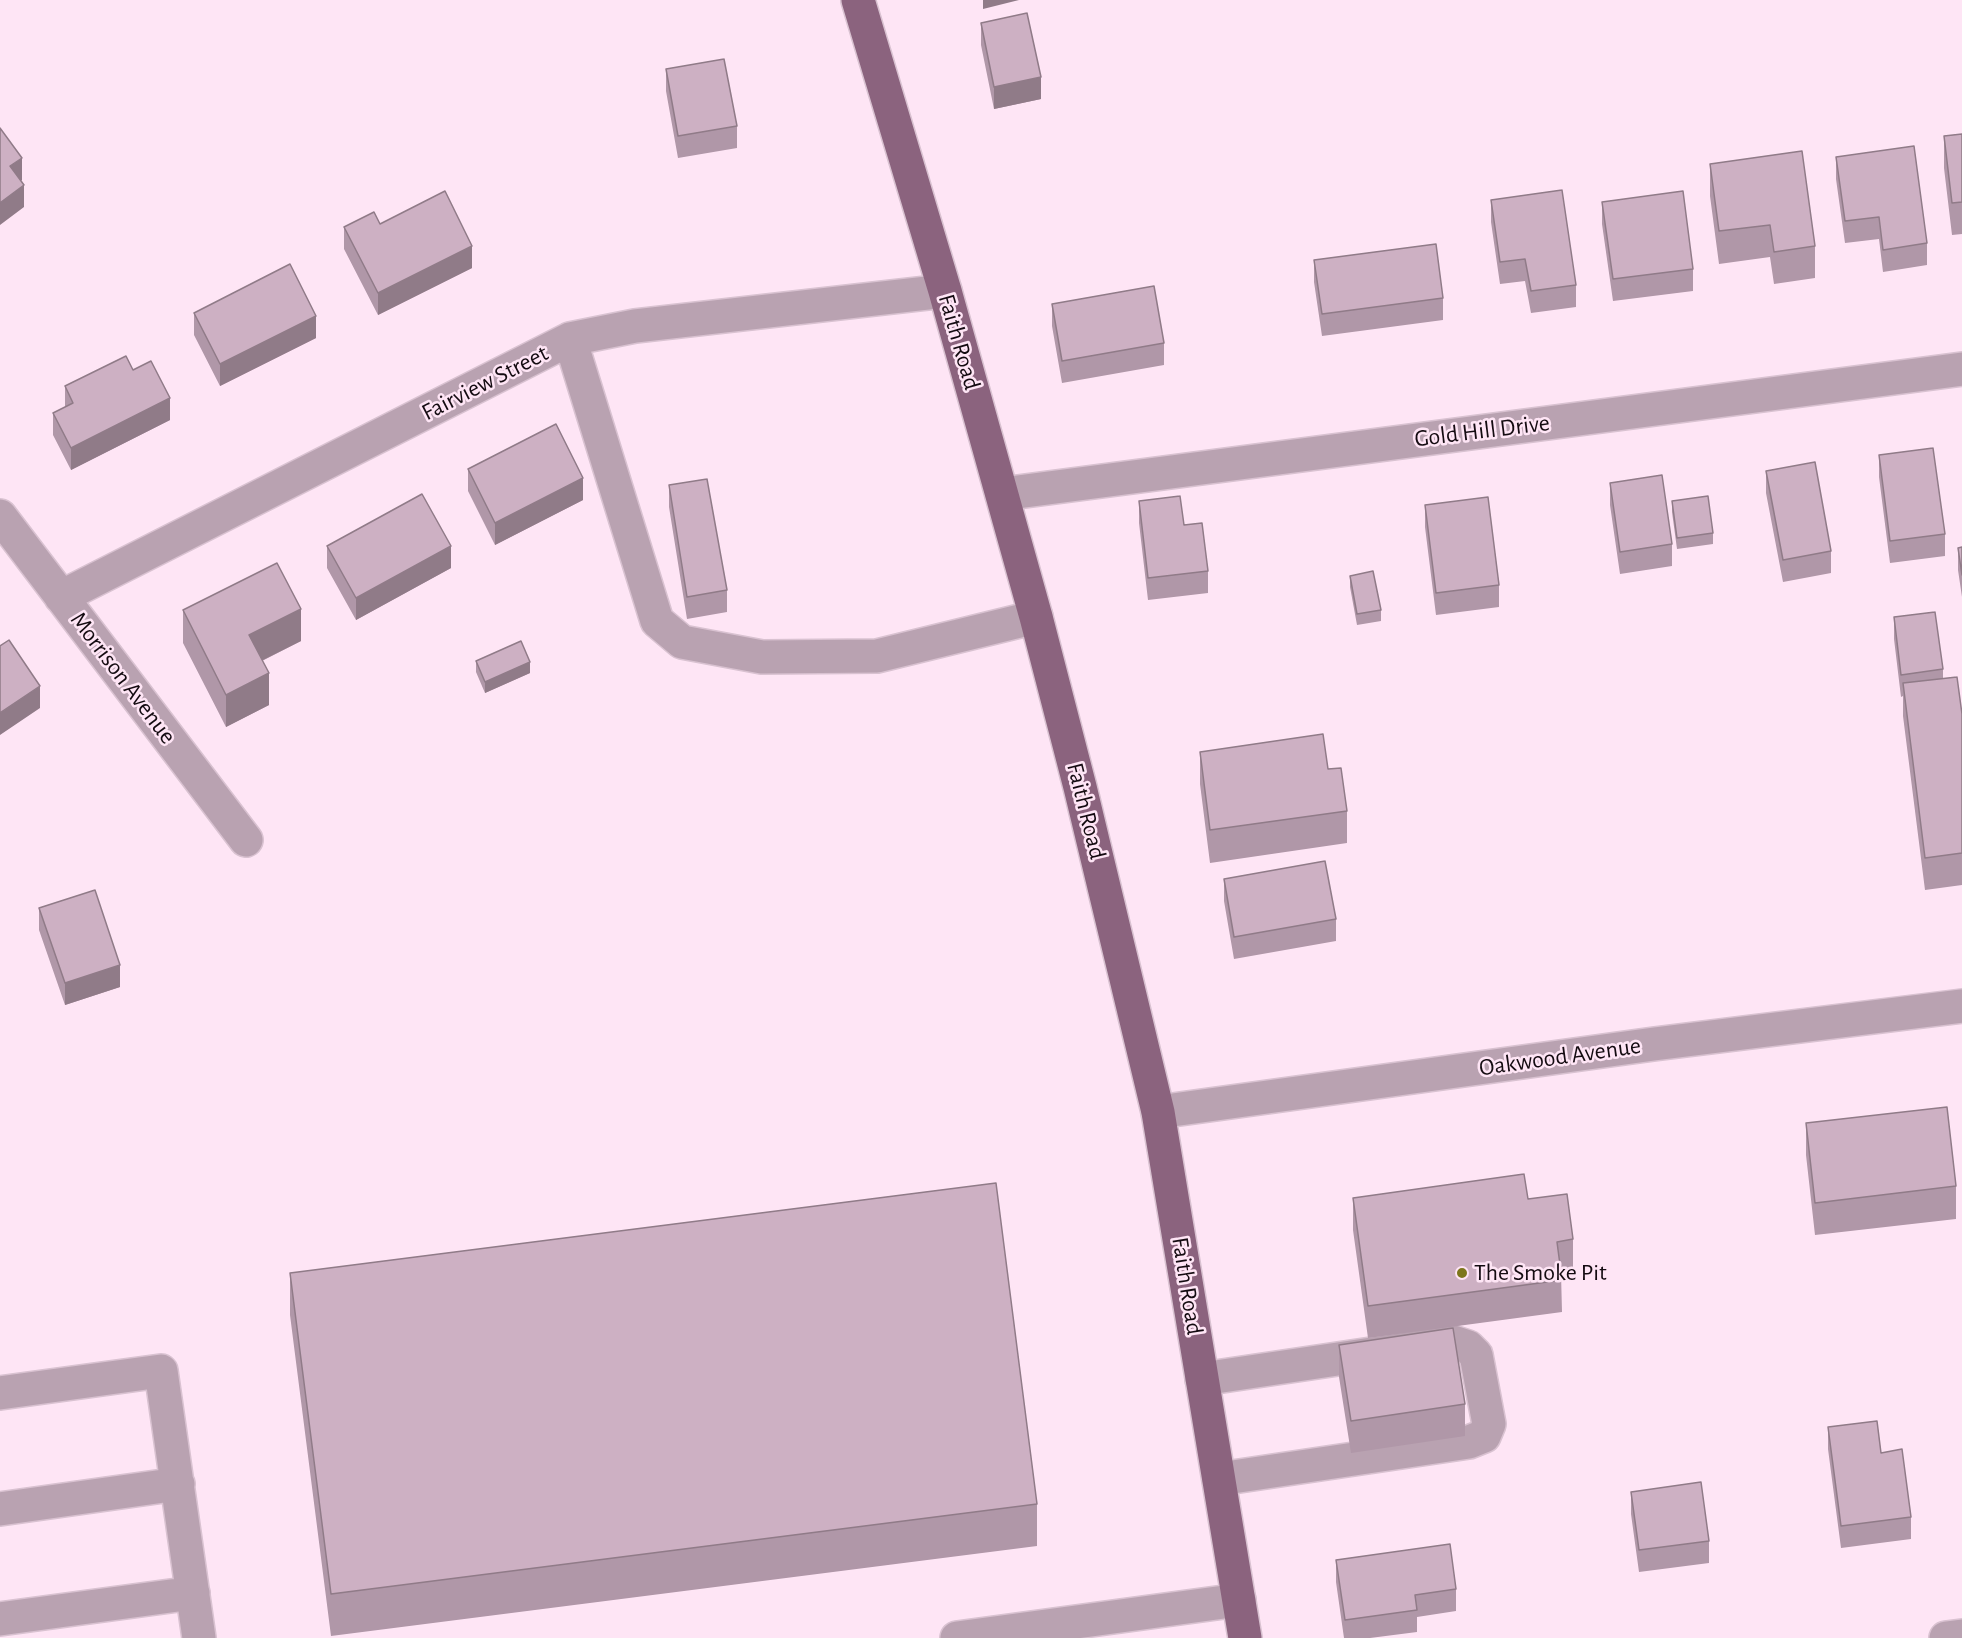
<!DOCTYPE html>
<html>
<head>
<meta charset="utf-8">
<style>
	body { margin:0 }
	canvas { display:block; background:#fee5f5 }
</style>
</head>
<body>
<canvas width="1962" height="1638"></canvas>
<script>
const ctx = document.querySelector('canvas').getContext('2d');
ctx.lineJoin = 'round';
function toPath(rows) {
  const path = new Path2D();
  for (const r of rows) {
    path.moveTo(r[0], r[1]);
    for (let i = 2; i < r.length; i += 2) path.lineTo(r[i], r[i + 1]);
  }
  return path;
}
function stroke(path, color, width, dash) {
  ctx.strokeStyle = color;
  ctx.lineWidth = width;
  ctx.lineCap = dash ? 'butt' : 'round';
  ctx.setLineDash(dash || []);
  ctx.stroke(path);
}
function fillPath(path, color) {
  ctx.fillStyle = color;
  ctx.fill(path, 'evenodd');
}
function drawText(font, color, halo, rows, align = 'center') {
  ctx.font = font + ' "Alegreya Sans",sans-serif';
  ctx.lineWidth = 5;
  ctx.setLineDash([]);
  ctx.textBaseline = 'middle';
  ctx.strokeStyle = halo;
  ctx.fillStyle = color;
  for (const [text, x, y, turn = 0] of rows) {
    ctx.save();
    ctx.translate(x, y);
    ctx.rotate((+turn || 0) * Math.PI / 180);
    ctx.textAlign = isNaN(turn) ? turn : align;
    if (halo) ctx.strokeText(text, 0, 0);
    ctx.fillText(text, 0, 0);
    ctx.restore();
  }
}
const minor = toPath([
	[570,339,657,621,682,642,762,657,877,656,1036,617],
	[1002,494,1962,369],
	[0,516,246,840],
	[61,597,570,339,635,326,945,291],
	[1158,1112,1654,1044,1962,1006],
	[1202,1379,1453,1342,1468,1347,1476,1355,1489,1424,1484,1436,1469,1442,1219,1479],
	[0,1393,161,1371,199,1638],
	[0,1509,178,1484],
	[0,1619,193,1593],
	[957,1638,1239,1600],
	[1946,1638,1962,1636]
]);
const major = toPath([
	[858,0,945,291,1036,617,1080,787,1158,1112,1245,1638]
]);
const wall = toPath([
	[981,23,1041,99,994,109,981,45],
	[666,69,737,126,737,148,678,158,666,91],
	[1962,134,1962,234,1952,235,1944,168,1944,136],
	[1836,157,1927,243,1927,265,1883,272,1879,239,1845,243,1836,179],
	[1710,164,1815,246,1815,278,1774,284,1770,257,1719,264,1710,196],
	[1491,200,1576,285,1576,307,1531,313,1525,281,1500,284,1491,222],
	[1602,202,1693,269,1693,291,1613,301,1602,224],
	[380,224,472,268,378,315,344,249,344,227],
	[1314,260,1443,298,1443,320,1322,336,1314,282],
	[1052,304,1164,343,1164,365,1062,383,1052,326],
	[194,313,316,338,220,386,194,335],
	[133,370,170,420,71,470,53,435,53,413,65,407,65,386],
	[1879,455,1945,534,1945,556,1890,563,1879,477],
	[468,469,583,500,495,545,468,491],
	[1766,471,1831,551,1831,573,1783,582,1766,493],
	[1610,483,1672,544,1672,566,1620,574,1610,505],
	[669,485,727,590,727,612,687,619,669,507],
	[1139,501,1184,525,1208,571,1208,593,1148,600,1139,523],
	[1672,501,1713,533,1713,544,1677,549,1672,512],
	[1425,505,1499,585,1499,607,1436,615,1425,527],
	[327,546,451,568,356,620,327,568],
	[1962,547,1962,597,1958,570,1958,548],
	[1350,576,1381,610,1381,621,1357,625,1350,587],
	[183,610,301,641,262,661,269,705,226,727,183,643],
	[1894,617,1943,669,1943,678,1962,714,1962,885,1925,890,1903,716,1903,696,1901,697,1894,639],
	[476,661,530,673,485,693,476,672],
	[1200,752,1328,769,1347,811,1347,843,1210,863,1200,784],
	[1224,879,1336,919,1336,941,1234,959,1224,901],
	[39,908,120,987,65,1005,39,930],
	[1806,1123,1956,1186,1956,1219,1815,1235,1806,1155],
	[1353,1198,1528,1199,1573,1239,1573,1271,1561,1273,1562,1312,1368,1338,1353,1230],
	[290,1273,1037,1504,1037,1546,331,1636,290,1315],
	[1339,1345,1465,1404,1465,1436,1351,1453,1339,1377],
	[1828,1427,1881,1453,1911,1517,1911,1539,1841,1548,1828,1449],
	[1631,1492,1709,1541,1709,1563,1639,1572,1631,1514],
	[1336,1560,1456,1589,1456,1611,1417,1617,1417,1632,1370,1638,1344,1638,1336,1582]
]);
const shadedWall = toPath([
	[983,0,1019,0,983,9],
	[1041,77,1041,99,994,109,994,87],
	[22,158,22,180,10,188,10,166],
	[24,185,24,207,0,225,0,203],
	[472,246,472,268,378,315,378,293],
	[316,316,316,338,220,386,220,364],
	[170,398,170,420,71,470,71,448],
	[583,478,583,500,495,545,495,523],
	[451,546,451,568,356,620,356,598],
	[301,609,301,641,249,667,249,635],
	[530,662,530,673,485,693,485,682],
	[269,673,269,705,226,727,226,695],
	[40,686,40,708,0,735,0,713],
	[120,965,120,987,65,1005,65,983]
]);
const building = toPath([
	[1027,13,1041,77,994,87,981,23,1027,13],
	[724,59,737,126,678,136,666,69,724,59],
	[0,128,22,158,10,166,24,185,0,203,0,128],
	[1962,134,1962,202,1952,203,1944,136,1962,134],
	[1914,146,1927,243,1883,250,1879,217,1845,221,1836,157,1914,146],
	[1802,151,1815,246,1774,252,1770,225,1719,231,1710,164,1802,151],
	[1562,190,1576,285,1531,291,1525,259,1500,262,1491,200,1562,190],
	[445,191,472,246,378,293,344,227,374,212,380,224,445,191],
	[1683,191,1693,269,1613,279,1602,202,1683,191],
	[1436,244,1443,298,1322,314,1314,260,1436,244],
	[290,264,316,316,220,364,194,313,290,264],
	[1154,286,1164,343,1062,361,1052,304,1154,286],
	[126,356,133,370,151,361,170,398,71,448,53,413,73,403,65,386,126,356],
	[556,424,583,478,495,523,468,469,556,424],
	[1933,448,1945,534,1890,541,1879,455,1933,448],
	[1815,462,1831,551,1783,560,1766,471,1815,462],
	[1662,475,1672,544,1620,552,1610,483,1662,475],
	[707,479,727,590,687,597,669,485,707,479],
	[422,494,451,546,356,598,327,546,422,494],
	[1180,496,1184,525,1202,523,1208,571,1148,578,1139,501,1180,496],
	[1708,496,1713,533,1677,538,1672,501,1708,496],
	[1488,497,1499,585,1436,593,1425,505,1488,497],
	[1962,547,1962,575,1958,548,1962,547],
	[277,563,301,609,249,635,269,673,226,695,183,610,277,563],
	[1373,571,1381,610,1357,614,1350,576,1373,571],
	[1935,612,1943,669,1901,675,1894,617,1935,612],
	[9,640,40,686,0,713,0,646,9,640],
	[521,641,530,662,485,682,476,661,521,641],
	[1957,677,1962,714,1962,853,1925,858,1903,683,1957,677],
	[1323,734,1328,769,1341,768,1347,811,1210,830,1200,752,1323,734],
	[1325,861,1336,919,1234,937,1224,879,1325,861],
	[95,890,120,965,65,983,39,908,95,890],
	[1947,1107,1956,1186,1815,1203,1806,1123,1947,1107],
	[1524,1174,1528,1199,1567,1194,1573,1239,1557,1242,1562,1280,1368,1306,1353,1198,1524,1174],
	[996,1183,1037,1504,331,1594,290,1273,996,1183],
	[1453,1328,1465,1404,1351,1421,1339,1345,1453,1328],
	[1877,1421,1881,1453,1902,1449,1911,1517,1841,1526,1828,1427,1877,1421],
	[1701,1482,1709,1541,1639,1550,1631,1492,1701,1482],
	[1450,1544,1456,1589,1415,1595,1417,1610,1345,1620,1336,1560,1450,1544]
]);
const markers = [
	[1462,1273,6,"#7c761b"]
];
const streetNames = [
	["Faith Road",959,342,74],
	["Fairview Street",485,383,-27],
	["Gold Hill Drive",1482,431,-7],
	["Morrison Avenue",123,678,53],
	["Faith Road",1086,811,76],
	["Oakwood Avenue",1560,1057,-8],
	["Faith Road",1187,1286,81]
];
const poiNames = [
	["The Smoke Pit",1474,1273]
];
stroke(minor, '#d9c2d1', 36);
stroke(major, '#d9c2d1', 36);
stroke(minor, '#b9a2b1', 33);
stroke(major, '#8b637e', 33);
fillPath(wall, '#b097a8');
fillPath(shadedWall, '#907b88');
fillPath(building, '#cdb0c3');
stroke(building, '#907b88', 1.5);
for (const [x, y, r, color] of markers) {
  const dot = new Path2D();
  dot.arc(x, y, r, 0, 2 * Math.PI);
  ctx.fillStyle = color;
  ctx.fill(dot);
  stroke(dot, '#fee5f5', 2);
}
drawText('24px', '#140b11', '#fee5f5', streetNames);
drawText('24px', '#140b11', '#fee5f5', poiNames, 'left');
</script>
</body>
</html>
